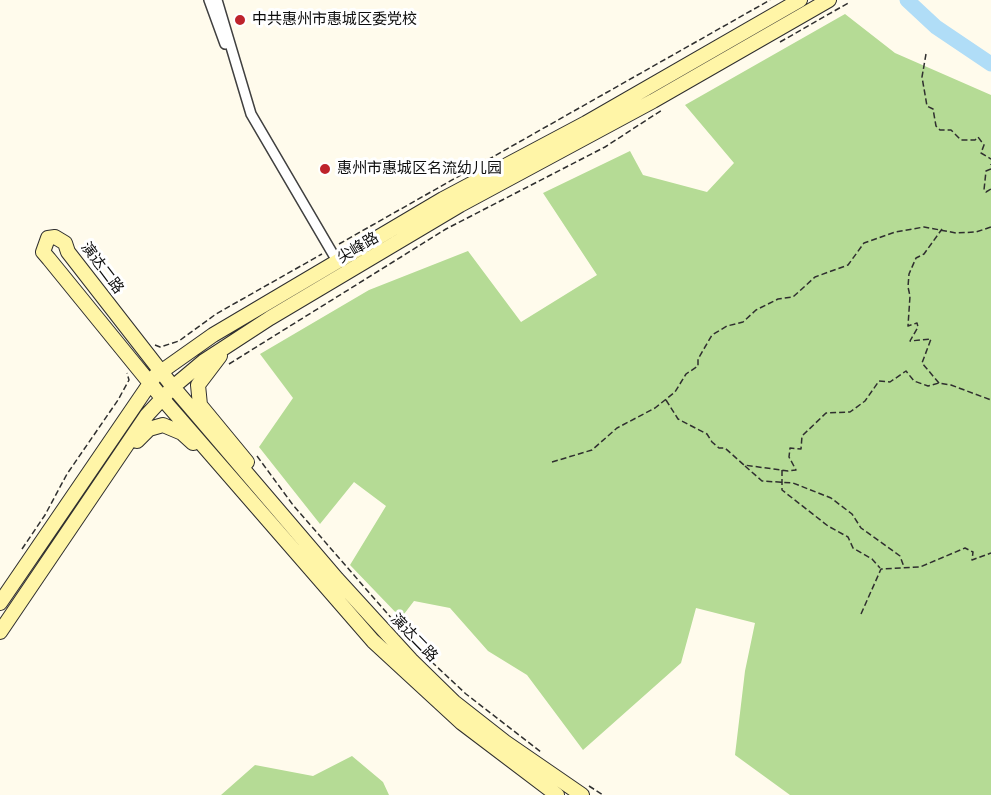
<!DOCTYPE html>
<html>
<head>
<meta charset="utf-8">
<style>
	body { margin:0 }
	canvas { display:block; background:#fffbec }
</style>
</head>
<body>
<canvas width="991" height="795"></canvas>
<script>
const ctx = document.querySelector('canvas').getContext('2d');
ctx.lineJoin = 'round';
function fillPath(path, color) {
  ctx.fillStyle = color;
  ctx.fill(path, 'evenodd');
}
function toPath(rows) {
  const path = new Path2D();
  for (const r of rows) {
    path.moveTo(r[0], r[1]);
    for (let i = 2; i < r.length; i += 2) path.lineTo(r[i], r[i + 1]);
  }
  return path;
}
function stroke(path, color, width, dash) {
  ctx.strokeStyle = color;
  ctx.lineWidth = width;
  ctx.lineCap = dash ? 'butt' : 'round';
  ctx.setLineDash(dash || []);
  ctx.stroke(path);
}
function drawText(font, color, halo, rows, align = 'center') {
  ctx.font = font + ' Literata,"Noto Sans SC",serif';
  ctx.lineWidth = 6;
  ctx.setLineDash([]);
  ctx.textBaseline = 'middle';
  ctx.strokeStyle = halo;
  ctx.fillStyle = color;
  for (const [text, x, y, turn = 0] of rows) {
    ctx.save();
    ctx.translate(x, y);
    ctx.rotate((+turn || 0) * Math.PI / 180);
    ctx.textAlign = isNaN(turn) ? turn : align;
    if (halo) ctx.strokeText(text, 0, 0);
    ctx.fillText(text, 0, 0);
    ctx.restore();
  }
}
const forest = toPath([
	[845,14,895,53,991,95,991,795,790,795,735,755,745,671,755,623,696,608,681,663,583,750,527,675,488,651,450,608,414,601,401,618,350,565,386,506,354,482,320,524,259,447,293,398,260,354,369,290,468,251,521,322,597,275,543,193,630,151,643,175,707,192,734,163,685,105],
	[352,756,383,782,389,795,221,795,255,765,313,776]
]);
const river = toPath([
	[907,0,936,27,991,64]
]);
const path = toPath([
	[780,42,850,2],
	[926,54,922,77,927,106,933,109,936,126,940,130,951,130,961,140,975,140,978,137,984,145,981,153,991,159],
	[991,164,991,165],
	[991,169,986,171,984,190,986,192,991,189],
	[339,244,770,0],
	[155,345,160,347,179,341,216,314,322,254],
	[229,364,446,229,605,147,662,110],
	[939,383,922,363,931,339,910,341,918,327,917,323,908,326,910,296,908,287,909,274,916,258,924,254,942,229],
	[666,400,678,419,707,434,712,442,719,448,725,448,744,465,788,471,796,470,789,457,790,448,801,449,802,436,826,413,850,412,865,401,879,381,890,382,906,371,914,381,928,386,939,383,951,385,991,400],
	[257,456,293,505,419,650,466,694,541,752],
	[552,462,592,450,617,428,655,408,675,392,686,374,698,366,698,359,712,335,727,326,743,322,756,310,778,299,793,297,815,277,848,265,864,243,895,232,924,227,956,233,976,232,991,227],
	[745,466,762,481,793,483,831,498,852,514,861,528,900,556,904,567],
	[782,470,782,490,828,526,848,537,853,548,872,559,880,568],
	[22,549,45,515,67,474,118,400,129,380,127,373],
	[861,614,881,569,920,567,965,548,973,552,972,560,991,553],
	[589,786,603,795]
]);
const street = toPath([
	[209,0,225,44],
	[217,0,251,114,337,261]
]);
const secondary = toPath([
	[220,356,198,385,200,405,247,462],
	[137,441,149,429,163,425,182,433,193,443],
	[0,603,155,376,213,335,443,199,586,123,800,0],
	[0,632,147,415,173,387,204,361,270,318,460,205,653,101,829,0],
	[557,795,462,723,373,641,167,404,49,259,43,252,48,238,55,237,65,243,68,252,173,387,337,579,411,660,454,702,505,742,582,795]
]);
const markers = [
	[240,20,6,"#be232b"],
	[325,169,6,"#be232b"]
];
const poiNames = [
	["中共惠州市惠城区委党校",252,20],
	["惠州市惠城区名流幼儿园",337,169]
];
const streetNames = [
	["尖峰路",358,248,-31],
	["演达二路",102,268,53],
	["演达二路",414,638,46]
];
fillPath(forest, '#b5db95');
stroke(river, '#b0ddf7', 15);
stroke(street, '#404040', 12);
stroke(secondary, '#2f2f2f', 16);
stroke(path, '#2f2f2f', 1.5, [6, 3]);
stroke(street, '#fff', 9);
stroke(secondary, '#fff5a7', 14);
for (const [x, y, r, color] of markers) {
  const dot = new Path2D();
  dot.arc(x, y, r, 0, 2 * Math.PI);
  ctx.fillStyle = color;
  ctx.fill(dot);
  stroke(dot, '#fff', 2);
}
drawText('15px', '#0d0d0d', '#fff', poiNames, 'left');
drawText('15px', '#0d0d0d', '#fff', streetNames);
</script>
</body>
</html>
